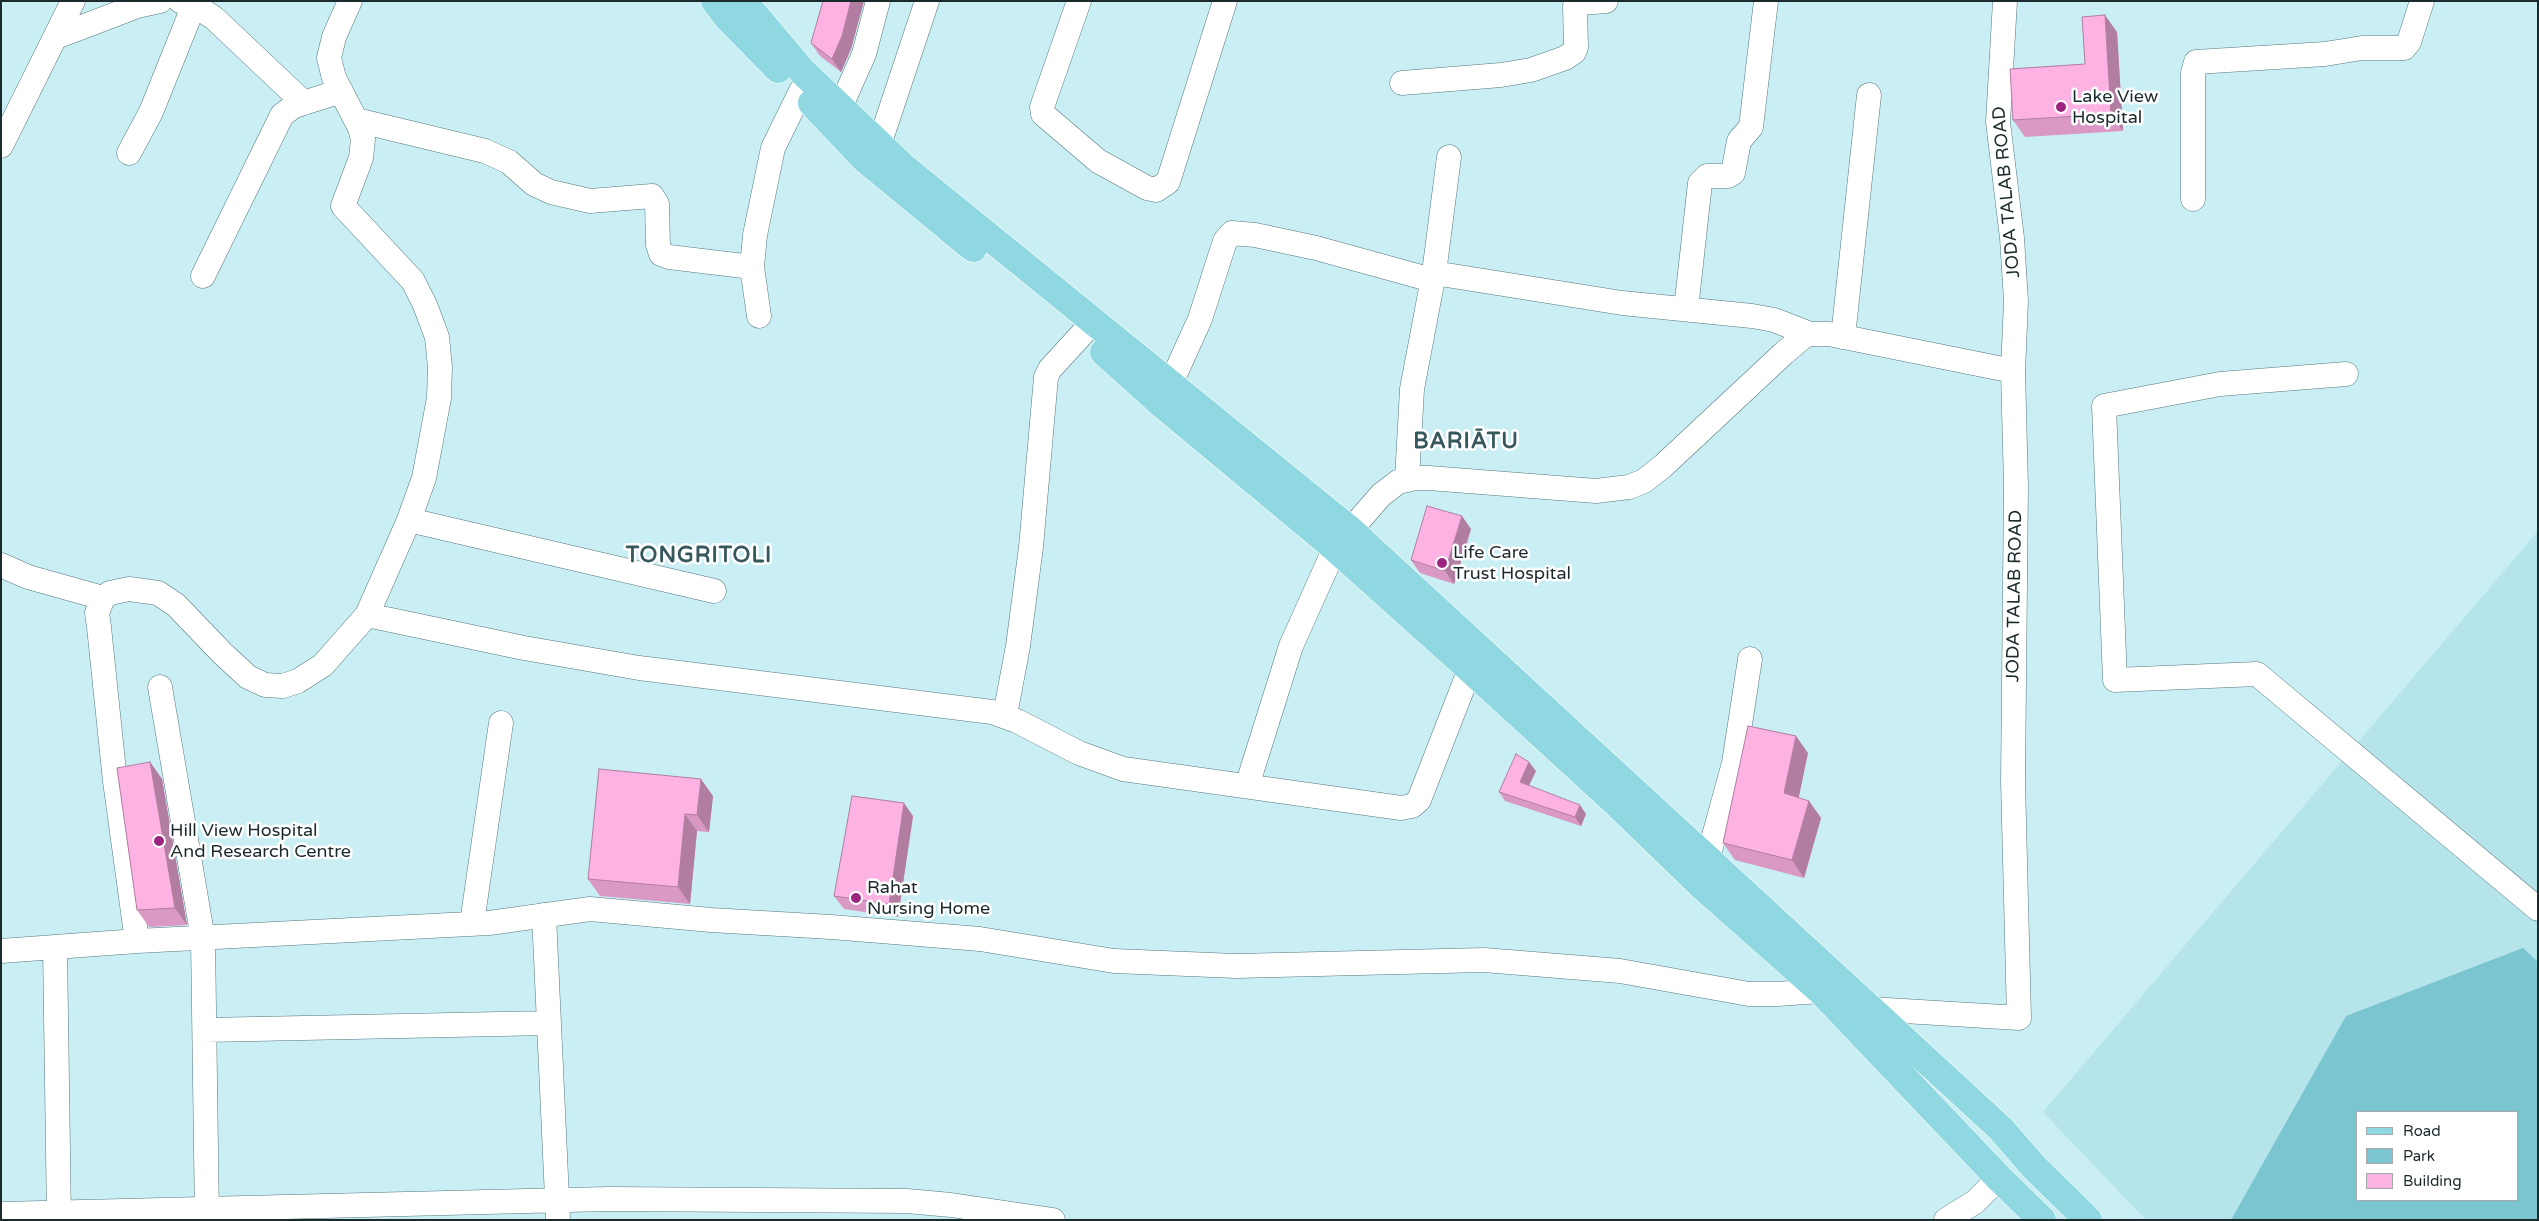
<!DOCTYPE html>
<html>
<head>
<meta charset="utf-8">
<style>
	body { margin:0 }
	#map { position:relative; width:2539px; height:1221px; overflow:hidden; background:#c9eff4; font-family:"Varela Round",sans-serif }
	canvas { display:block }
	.frame { position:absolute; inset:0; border:2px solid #1b2a2c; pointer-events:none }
	.legend { position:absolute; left:2356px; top:1111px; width:162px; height:90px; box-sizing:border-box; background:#fff; border:1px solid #a4aaab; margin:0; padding:6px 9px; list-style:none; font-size:15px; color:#1b2a2c }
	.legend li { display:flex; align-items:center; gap:10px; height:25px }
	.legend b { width:25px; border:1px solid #a4aaab }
</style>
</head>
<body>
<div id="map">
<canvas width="2539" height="1221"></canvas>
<div class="frame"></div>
<ul class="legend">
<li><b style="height:6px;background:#8fd7e1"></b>Road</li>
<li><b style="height:14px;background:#7ac5cf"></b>Park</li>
<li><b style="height:14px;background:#fdb2e4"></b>Building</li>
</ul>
</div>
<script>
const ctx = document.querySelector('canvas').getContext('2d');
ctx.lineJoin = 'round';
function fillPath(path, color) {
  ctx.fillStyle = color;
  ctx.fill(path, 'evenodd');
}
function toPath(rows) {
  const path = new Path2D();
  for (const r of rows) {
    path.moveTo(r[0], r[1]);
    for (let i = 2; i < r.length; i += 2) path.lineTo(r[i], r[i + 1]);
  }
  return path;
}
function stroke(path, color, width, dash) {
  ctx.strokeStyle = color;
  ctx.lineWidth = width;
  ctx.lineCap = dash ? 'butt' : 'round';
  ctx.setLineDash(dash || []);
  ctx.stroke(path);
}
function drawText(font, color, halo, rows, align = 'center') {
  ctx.font = font + ' "Varela Round",sans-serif';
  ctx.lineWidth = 5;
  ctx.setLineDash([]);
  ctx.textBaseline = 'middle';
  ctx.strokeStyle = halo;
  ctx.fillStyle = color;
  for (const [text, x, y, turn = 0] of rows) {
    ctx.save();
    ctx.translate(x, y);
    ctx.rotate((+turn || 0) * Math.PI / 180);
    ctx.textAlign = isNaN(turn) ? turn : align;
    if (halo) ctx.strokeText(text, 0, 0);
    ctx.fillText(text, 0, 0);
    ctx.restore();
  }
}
const built = toPath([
	[2538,531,2538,1220,2146,1220,2043,1112],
	[2358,1112,2518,1112,2518,1200,2358,1200]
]);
const green = toPath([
	[2523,948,2538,962,2538,1220,2231,1220,2346,1016],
	[2358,1112,2518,1112,2518,1200,2358,1200]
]);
const minor = toPath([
	[180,1,194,5,214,18,304,103],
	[1079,1,1042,107,1043,114,1098,161,1147,188,1156,190,1168,182,1225,1],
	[56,37,137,6,160,1],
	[1402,83,1501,75,1531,70,1565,58,1574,52,1576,47,1575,6,1580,3,1606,1],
	[840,108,864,54,878,1],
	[356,120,485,151,509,162,534,184,551,192,590,201,652,196,657,204,658,245,661,254,669,257,752,267],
	[879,145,927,1],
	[1,146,73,1],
	[129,153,151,112,194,5],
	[2193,199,2193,73,2196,62,2325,54,2362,48,2404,48,2409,42,2422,1],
	[1434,273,1622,303,1752,316,1774,320,1810,334],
	[203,276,282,115,294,106,341,91],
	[1686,309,1700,183,1707,176,1728,176,1733,173,1739,141,1751,127,1766,1],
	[759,316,752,267,755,235,773,148,801,91],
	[1843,337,1869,95],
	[2346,374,2220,384,2104,406,2115,680,2257,674,2538,909],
	[1171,383,1200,319,1225,241,1232,233,1255,235,1316,248,1432,280],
	[1407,480,1412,389,1434,273,1449,157],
	[409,520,714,591],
	[1,565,28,577,103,598],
	[367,615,524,648,639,668,992,712,1017,721,1079,753,1123,769,1401,808,1412,806,1419,800,1470,669],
	[160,687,203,939,207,1220],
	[1005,715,1018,646,1031,547,1046,377,1050,369,1083,333],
	[1247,786,1291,646,1335,548,1381,495,1398,482,1415,478,1429,478,1596,491,1629,487,1644,481,1663,466,1784,353,1803,337,1810,334,1829,334,2013,371],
	[1708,858,1734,763,1750,659],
	[544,915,558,1220],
	[472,923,501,723],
	[137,941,115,781,99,627,97,613,103,598,110,593,129,589,158,593,176,605,222,653,248,677,265,685,283,686,298,681,323,665,367,615,409,520,424,478,439,398,440,367,437,337,425,305,413,281,343,206,361,158,363,139,360,128,334,78,329,58,334,37,350,1],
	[55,947,59,1220],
	[1,951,137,941,489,923,590,909,711,920,831,927,980,939,1114,961,1236,966,1484,960,1620,971,1749,994,1777,994,1821,991],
	[1861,1013,1871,1009,2019,1018,2013,781,2016,486,2013,371,2016,301,2012,238,1998,122,2005,1],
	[205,1030,549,1023],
	[1,1214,608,1199,907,1201,951,1205,1053,1220],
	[1946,1220,1975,1202,1999,1178]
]);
const major = toPath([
	[715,1,728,18,778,69],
	[743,1,803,72,902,166,1349,529,2001,1129,2033,1166,2088,1220],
	[812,103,866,160,973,248],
	[1104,352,1163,405,1335,548,1470,669,1614,801,1701,885,1821,991,1999,1178,2042,1220]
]);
const wall = toPath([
	[823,1,864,1,851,49,841,72,820,56,811,43],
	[2117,32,2123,131,2025,137,2013,120,2085,64],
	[1471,529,1454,584,1420,573,1411,560],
	[1808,753,1798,798,1809,801,1821,818,1804,878,1735,860,1723,843],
	[150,762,162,779,187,925,149,927,137,910],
	[599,769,713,796,709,832,697,831,690,904,600,896,588,879],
	[1536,771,1529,786,1586,814,1581,826,1505,801,1499,792],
	[913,816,898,917,844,909,834,896]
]);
const shadedWall = toPath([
	[851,1,864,1,851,49,841,72,832,59],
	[2105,15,2117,32,2123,131,2111,114],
	[1462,516,1471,529,1454,584,1445,571],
	[1796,736,1808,753,1796,811,1784,793],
	[150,762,162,779,187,925,175,908],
	[1529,762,1536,771,1526,791,1520,782],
	[701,779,713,796,709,832,697,815],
	[1809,801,1821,818,1804,878,1792,860],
	[904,803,913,816,898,917,889,904],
	[1580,805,1586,814,1581,826,1575,817],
	[685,814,697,831,690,904,678,887]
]);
const building = toPath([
	[823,1,851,1,842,36,832,59,811,43,823,1],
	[2105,15,2111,114,2013,120,2010,69,2085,64,2082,17,2105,15],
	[1427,506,1462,516,1445,571,1411,560,1427,506],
	[1748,726,1796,736,1784,793,1809,801,1792,860,1723,843,1748,726],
	[1516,754,1529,762,1520,782,1580,805,1575,817,1499,792,1516,754],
	[150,762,175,908,137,910,117,768,150,762],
	[599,769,701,779,697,815,685,814,678,887,588,879,599,769],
	[852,796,904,803,889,904,834,896,852,796]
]);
const markers = [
	[2061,107,6,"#9b257f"],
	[1442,563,6,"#9b257f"],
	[159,841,6,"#9b257f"],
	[856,898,6,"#9b257f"]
];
const poiNames = [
	["Lake View",2072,97],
	["Hospital",2072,118],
	["Life Care",1453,553],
	["Trust Hospital",1453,574],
	["Hill View Hospital",170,831],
	["And Research Centre",170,852],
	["Rahat",867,888],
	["Nursing Home",867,909]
];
const streetNames = [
	["JODA TALAB ROAD",2007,192,-95],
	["JODA TALAB ROAD",2015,596,-89]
];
const districtNames = [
	["BARIĀTU",1466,442],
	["TONGRITOLI",699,556]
];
fillPath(built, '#b5e4eb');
fillPath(green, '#7ac5cf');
stroke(minor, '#54777c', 25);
stroke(major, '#fff', 29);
stroke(minor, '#fff', 24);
stroke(major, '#8fd7e1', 28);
fillPath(wall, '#da99c4');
fillPath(shadedWall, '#b17da0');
fillPath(building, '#fdb2e4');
stroke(building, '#b17da0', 1);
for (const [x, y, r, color] of markers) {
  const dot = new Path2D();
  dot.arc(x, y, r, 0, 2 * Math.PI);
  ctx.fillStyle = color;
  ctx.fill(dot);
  stroke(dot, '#fff', 2);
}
drawText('18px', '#1b2a2c', '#fff', poiNames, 'left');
drawText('18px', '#1b2a2c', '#fff', streetNames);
ctx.letterSpacing = '1px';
drawText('bold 22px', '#36585d', '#fff', districtNames);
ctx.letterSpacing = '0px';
</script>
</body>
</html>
